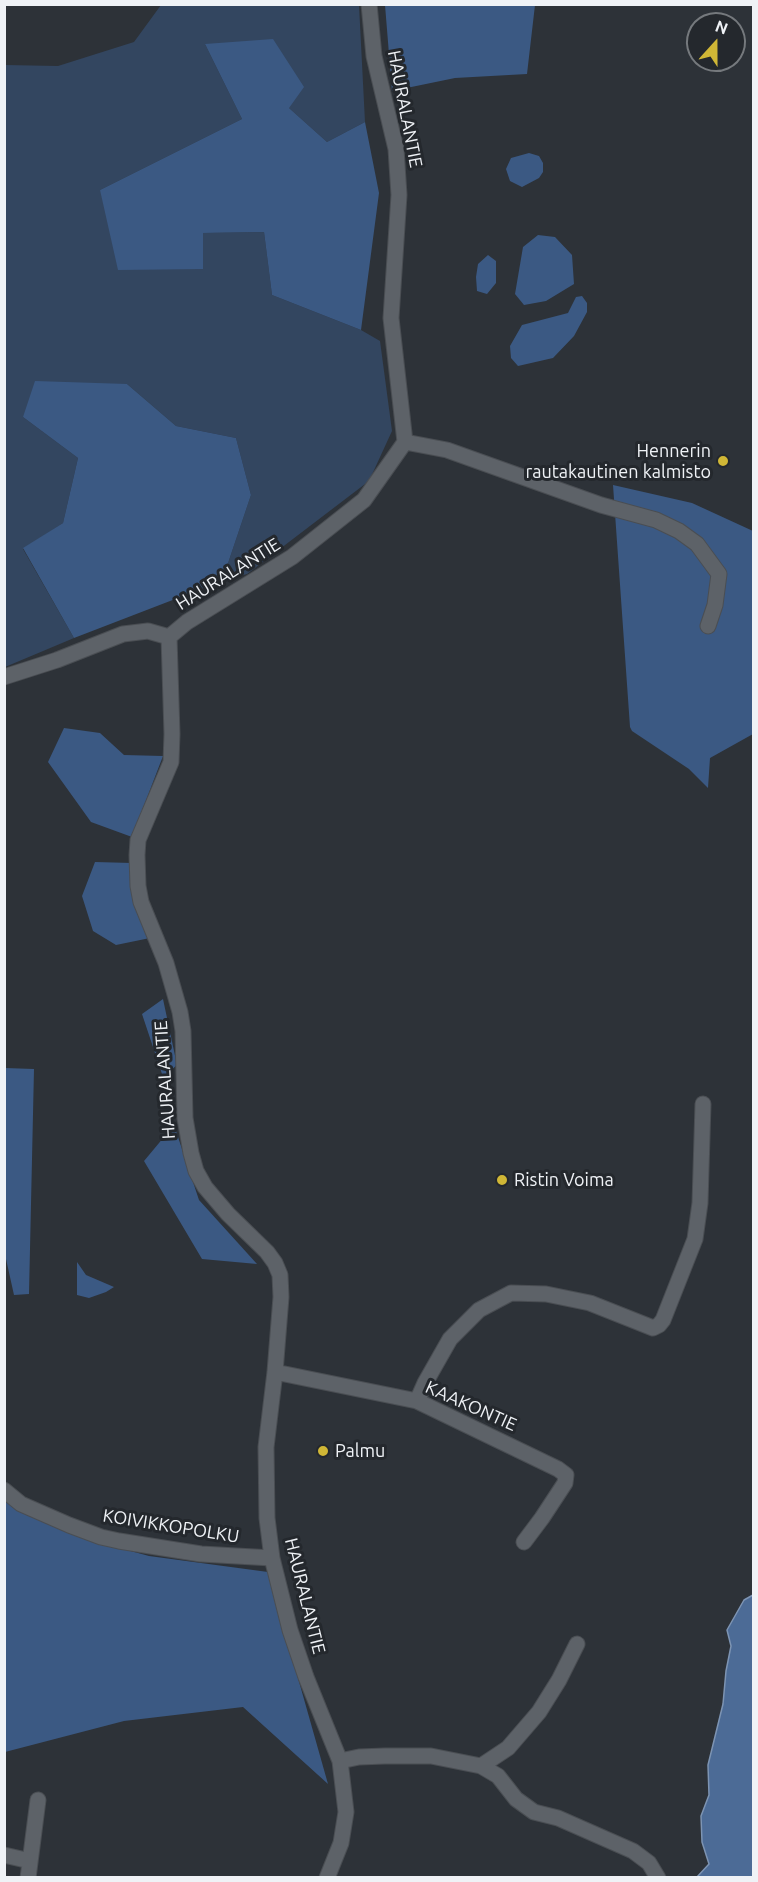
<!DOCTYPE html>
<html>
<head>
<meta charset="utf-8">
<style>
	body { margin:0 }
	#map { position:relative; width:758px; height:1882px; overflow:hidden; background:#2d3238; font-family:Ubuntu,sans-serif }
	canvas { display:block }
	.frame { position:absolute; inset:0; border:6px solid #eff2f6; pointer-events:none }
	.north { position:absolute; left:686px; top:12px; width:60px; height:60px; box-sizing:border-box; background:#24282d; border:2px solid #75797d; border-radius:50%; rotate:21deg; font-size:16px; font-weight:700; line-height:24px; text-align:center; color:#eff2f6 }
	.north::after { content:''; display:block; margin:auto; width:21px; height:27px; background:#d0b736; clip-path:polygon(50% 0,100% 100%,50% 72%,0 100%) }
</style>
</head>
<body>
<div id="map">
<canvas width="758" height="1882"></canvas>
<div class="frame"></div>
<div class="north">N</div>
</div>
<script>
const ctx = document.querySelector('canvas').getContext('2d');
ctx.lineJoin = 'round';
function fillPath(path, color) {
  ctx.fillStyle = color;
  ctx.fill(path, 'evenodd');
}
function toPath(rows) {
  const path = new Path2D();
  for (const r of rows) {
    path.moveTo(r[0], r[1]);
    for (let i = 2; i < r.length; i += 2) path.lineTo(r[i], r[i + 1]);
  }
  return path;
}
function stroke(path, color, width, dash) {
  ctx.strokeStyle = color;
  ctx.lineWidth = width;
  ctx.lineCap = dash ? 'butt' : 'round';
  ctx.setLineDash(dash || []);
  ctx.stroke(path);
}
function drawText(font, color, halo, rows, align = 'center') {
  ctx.font = font + ' Ubuntu,sans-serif';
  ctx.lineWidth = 6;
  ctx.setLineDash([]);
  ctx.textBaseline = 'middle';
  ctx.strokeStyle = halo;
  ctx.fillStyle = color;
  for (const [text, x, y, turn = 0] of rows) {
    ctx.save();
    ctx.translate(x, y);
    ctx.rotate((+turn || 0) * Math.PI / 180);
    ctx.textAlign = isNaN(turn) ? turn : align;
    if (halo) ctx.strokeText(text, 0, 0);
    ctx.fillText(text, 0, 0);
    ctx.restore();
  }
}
const green = toPath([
	[161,5,359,5,365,122,327,142,289,108,205,44,242,119,100,190,203,268,203,233,264,232,272,295,361,330,380,341,392,431,369,481,247,574,222,581,251,495,236,438,176,426,127,384,23,417,78,458,63,523,23,549,74,638,5,667,5,65,58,66,134,42]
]);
const forest = toPath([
	[385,5,535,5,527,74,455,78,392,91],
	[273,39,304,87,289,108,327,142,365,122,379,193,361,330,272,295,264,232,203,233,203,269,118,270,100,190,242,119,205,44],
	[529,153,539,156,543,163,543,172,539,178,522,187,510,181,506,169,511,158],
	[538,235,555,237,572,255,574,284,546,301,524,305,515,294,523,247],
	[488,255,496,261,496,283,487,294,477,291,476,277,478,264],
	[582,296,587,303,587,312,574,336,553,358,518,366,511,358,510,346,522,325,568,313,576,297],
	[35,381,127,384,176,426,236,438,251,495,222,581,74,638,23,548,63,523,78,458,23,417],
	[613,485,692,503,753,531,753,734,710,758,708,788,689,769,632,731,630,727],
	[64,728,100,733,124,755,163,756,132,837,91,822,48,762],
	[95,862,132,863,135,908,150,938,116,945,93,931,82,896],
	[163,999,177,1065,163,1077,142,1014],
	[5,1068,34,1069,29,1294,14,1295,4,1250],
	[174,1125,199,1200,257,1264,202,1259,144,1161],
	[77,1262,86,1275,114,1287,106,1292,89,1298,77,1295],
	[5,1497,83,1538,149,1556,268,1572,328,1784,243,1707,124,1721,5,1752]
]);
const water = toPath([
	[753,1595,753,1877,697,1877,709,1864,702,1842,701,1816,709,1795,708,1765,723,1704,726,1671,731,1646,727,1630,744,1600,753,1595]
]);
const minor = toPath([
	[405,442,447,450,601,505,656,520,679,531,697,544,719,574,715,605,708,626],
	[169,637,172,734,171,762,138,840,137,855,138,886,141,902,166,963,180,1012,183,1031,185,1118,191,1153,196,1171,205,1187,228,1214,267,1252,275,1263,280,1275,281,1297,275,1372,266,1447,267,1518,272,1558,290,1630,306,1677,340,1761,346,1812,341,1843,327,1878],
	[169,637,187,622,292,557,364,500,405,442,391,318,399,195,396,149,374,56,369,4],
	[4,677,57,660,123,634,148,631,169,637],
	[275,1372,417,1401,558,1469,566,1475,565,1483,542,1518,524,1542],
	[417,1401,425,1383,450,1339,479,1310,511,1293,546,1294,590,1303,653,1328,659,1325,663,1320,695,1239,700,1203,703,1104],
	[4,1490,21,1504,69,1525,101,1537,119,1541,201,1554,272,1558],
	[340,1761,359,1757,385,1756,431,1756,481,1766,498,1776,516,1799,534,1812,558,1818,633,1851,649,1863,658,1878],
	[481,1766,508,1748,539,1712,559,1680,577,1644],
	[4,1855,30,1861],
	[28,1878,38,1800]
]);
const markers = [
	[723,461,6,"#d0b736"],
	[502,1180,6,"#d0b736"],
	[323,1451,6,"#d0b736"]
];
const streetNames = [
	["HAURALANTIE",405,109,79],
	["HAURALANTIE",228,574,-32],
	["HAURALANTIE",165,1080,-94],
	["KAAKONTIE",471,1406,24],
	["KOIVIKKOPOLKU",171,1526,9],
	["HAURALANTIE",305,1596,76]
];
const poiNames = [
	["Hennerin",711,451,"right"],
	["rautakautinen kalmisto",711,472,"right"],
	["Ristin Voima",514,1180],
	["Palmu",335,1451]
];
fillPath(green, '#334660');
fillPath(forest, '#3b5983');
fillPath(water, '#4c6b96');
stroke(water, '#7d94b3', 1.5);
stroke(minor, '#4a4e53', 17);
stroke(minor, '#5d6268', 15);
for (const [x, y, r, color] of markers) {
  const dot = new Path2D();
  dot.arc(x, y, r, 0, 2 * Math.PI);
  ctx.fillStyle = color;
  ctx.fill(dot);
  stroke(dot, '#24282d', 2);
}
drawText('18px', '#eff2f6', '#24282d', streetNames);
drawText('18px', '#eff2f6', '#24282d', poiNames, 'left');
</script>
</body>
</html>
